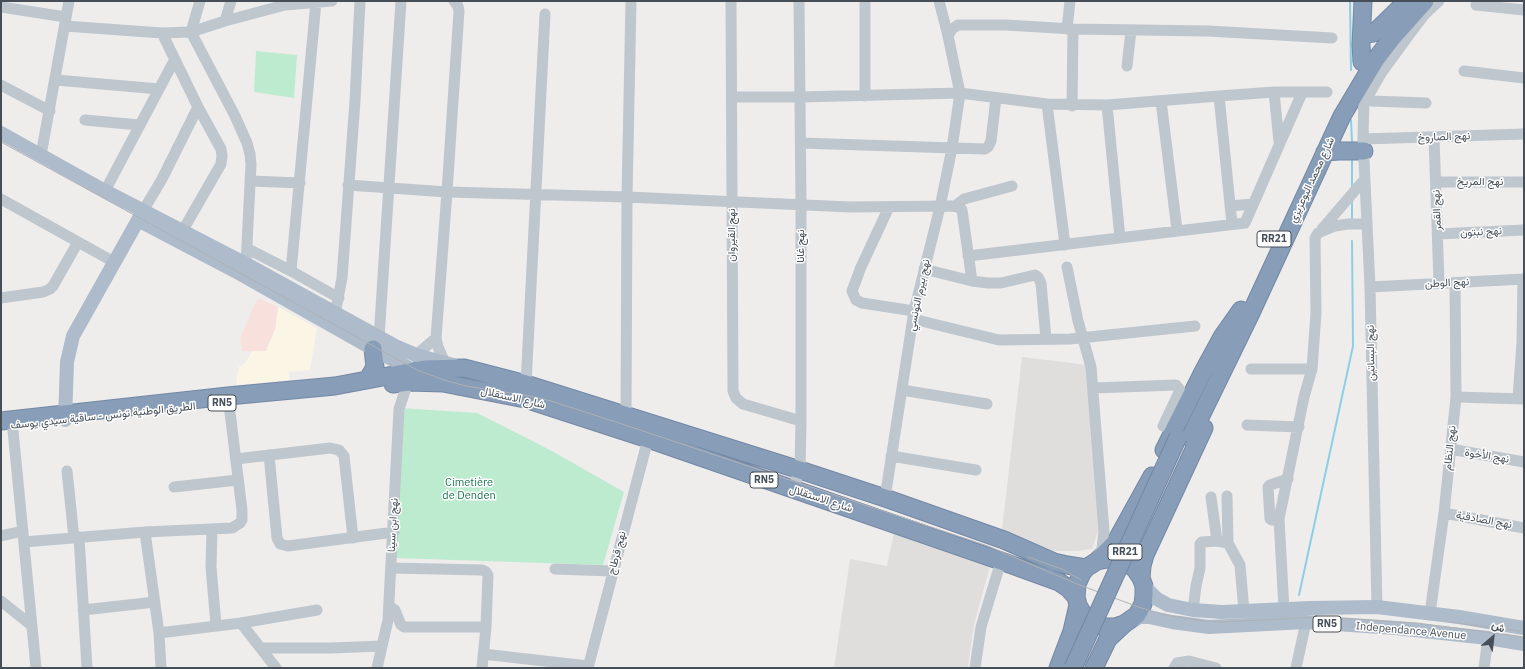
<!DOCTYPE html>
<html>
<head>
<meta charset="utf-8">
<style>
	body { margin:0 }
	#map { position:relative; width:1525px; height:669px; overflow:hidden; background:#efecec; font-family:"IBM Plex Sans",Vazirmatn,sans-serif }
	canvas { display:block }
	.frame { position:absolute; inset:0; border:2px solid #464f58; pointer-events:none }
	.north { position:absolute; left:1473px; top:617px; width:40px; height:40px; -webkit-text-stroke:3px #fff; paint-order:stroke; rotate:28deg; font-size:11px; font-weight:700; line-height:16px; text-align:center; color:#464f58 }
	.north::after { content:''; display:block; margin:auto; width:14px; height:18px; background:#464f58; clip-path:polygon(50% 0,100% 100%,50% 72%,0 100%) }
</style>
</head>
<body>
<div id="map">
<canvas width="1525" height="669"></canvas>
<div class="frame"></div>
<div class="north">ش</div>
</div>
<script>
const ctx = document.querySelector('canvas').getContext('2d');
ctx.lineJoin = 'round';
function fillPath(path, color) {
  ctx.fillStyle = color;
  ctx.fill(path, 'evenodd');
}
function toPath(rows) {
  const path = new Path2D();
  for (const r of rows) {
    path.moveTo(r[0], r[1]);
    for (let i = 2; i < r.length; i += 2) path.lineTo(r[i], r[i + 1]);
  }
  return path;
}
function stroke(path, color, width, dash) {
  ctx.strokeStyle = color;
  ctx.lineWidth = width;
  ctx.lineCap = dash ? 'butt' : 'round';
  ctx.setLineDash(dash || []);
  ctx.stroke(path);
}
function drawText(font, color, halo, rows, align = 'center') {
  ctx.font = font + ' "IBM Plex Sans",Vazirmatn,sans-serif';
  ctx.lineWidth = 3;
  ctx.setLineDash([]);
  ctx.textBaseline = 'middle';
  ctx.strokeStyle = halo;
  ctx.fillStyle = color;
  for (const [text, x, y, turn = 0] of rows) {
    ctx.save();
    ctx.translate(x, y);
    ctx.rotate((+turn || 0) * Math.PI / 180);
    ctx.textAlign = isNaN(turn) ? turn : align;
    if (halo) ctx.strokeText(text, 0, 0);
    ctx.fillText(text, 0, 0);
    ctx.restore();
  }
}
const commercial = toPath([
	[278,307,317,328,310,370,289,372,289,380,236,385,237,375,239,367,245,363,253,350,266,350,275,329]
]);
const education = toPath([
	[1022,357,1088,365,1101,523,1092,549,1077,551,1054,551,1002,530],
	[895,527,991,562,974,625,968,668,834,668,850,559,887,566]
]);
const medical = toPath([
	[258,298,278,307,275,329,266,351,243,351,240,339,253,308]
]);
const green = toPath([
	[256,51,297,55,294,98,254,92],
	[400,408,477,413,552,451,624,492,603,565,395,558]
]);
const stream = toPath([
	[1350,1,1351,70],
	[1351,120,1352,142],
	[1352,186,1352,159],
	[1352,220,1352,201],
	[1299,595,1353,346,1352,241]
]);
const minor = toPath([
	[200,1,191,32,235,116,247,143,250,154,251,164,246,264],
	[731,1,733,391,736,398,743,404,801,421],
	[865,1,865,96],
	[1476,5,1524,10],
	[1,7,66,17],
	[225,21,231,1],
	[65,26,162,33,191,32,225,21,285,5,332,1],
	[1067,29,1070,1],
	[162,33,198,107,221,149,222,156,221,164,179,237],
	[948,36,952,29,958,25,1006,25,1073,29,1208,31,1332,38],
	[1127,66,1131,31],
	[1464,71,1524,78],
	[56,80,159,89],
	[1,85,50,111],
	[1274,92,1279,142],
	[1219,96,1232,224],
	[732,97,800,97,960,93,1047,104,1107,105,1219,96,1274,92,1327,92],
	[1364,98,1363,139,1370,287,1377,607],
	[1366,100,1372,101,1426,103],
	[1161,101,1177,230],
	[1364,103,1382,72,1409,35,1425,14,1439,1],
	[1047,104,1065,245],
	[1107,105,1120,238],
	[1072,106,1073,29],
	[85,120,139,125],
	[1434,137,1439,283],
	[1363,139,1524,134],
	[801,143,985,149,988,147,991,141,996,98],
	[41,155,69,1],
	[251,181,300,183],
	[1436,182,1524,182],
	[348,185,447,192,627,197,850,207,951,206,958,207,962,210,972,281],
	[105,191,175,59],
	[1,199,114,262],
	[955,206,964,199,1012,186],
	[1230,206,1253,204],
	[889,207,861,267,852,291,856,300,862,303,914,311],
	[143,211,162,179,198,107],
	[1322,229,1364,180],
	[1438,234,1524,230],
	[248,249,291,271,339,298],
	[968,256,1245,223,1302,93],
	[1067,267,1078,321,1091,367,1104,531,1102,549,1098,556],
	[924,269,972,281,988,283,1001,283,1035,275,1038,277,1041,283,1046,339],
	[291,271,316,2],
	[1370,287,1524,279],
	[1,298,43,292,50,289,53,286,78,242],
	[335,314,342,278,355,101,360,1],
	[913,319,999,340,1070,339,1195,326],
	[379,338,401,1],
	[416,355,436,338],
	[445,363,438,347,436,338,447,192,459,11,458,6,454,1],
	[1251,369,1312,369],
	[526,384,545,14],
	[1093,388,1176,385,1180,390,1163,426],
	[902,390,987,404],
	[1456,397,1524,399],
	[1518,398,1522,343,1523,279],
	[12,420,36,668],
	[626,420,627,197,631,1],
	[1247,425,1299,427],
	[1450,449,1524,462],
	[269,455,277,538,280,544,288,546,394,532],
	[891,456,976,470],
	[236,459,330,448,339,450,344,456,353,538],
	[67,471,74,538],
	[174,487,238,480],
	[792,490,800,470,801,421,801,204,799,1],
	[1227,496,1228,543,1240,565,1244,611],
	[1211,497,1217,541],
	[885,498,914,311,940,207,952,148,960,93,948,36,939,1],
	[1444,513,1524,528],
	[1279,519,1272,520,1270,519,1268,487,1270,485,1288,479],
	[212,529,211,567,216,625],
	[1,536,23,531],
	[79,537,87,668],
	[24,542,145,532],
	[391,568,482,570,486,572,488,575,486,627,482,668],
	[555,569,612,571],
	[1,601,31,625],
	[389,606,395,610,401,625,404,627,486,627],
	[1284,609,1279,519,1304,397,1312,369,1316,313,1315,238,1318,233,1335,226,1348,224,1367,224],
	[83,610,155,602],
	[1193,610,1196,586,1200,568,1200,544,1202,542,1217,541,1228,543],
	[1430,613,1444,513,1456,397,1455,283],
	[241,623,317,610],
	[159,633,241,623,276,668],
	[261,648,331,648,382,646],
	[483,654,588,666],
	[161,668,159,633,145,532,232,528,240,523,242,520,242,510,228,396],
	[377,668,388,620,399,409,408,382],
	[588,668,648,439],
	[975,668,981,627,1001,561],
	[1174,668,1177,663,1189,661,1216,668],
	[1296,668,1306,622],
	[1484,668,1488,638]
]);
const major = toPath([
	[1,133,105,191,246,264,395,346,416,355,453,365],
	[138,220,235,271,373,349,418,373],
	[65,420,67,362,73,336,142,213],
	[1144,586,1157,599,1168,605,1193,610,1222,612,1310,608,1377,607,1459,617,1524,628],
	[1131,620,1140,617,1149,617,1172,622,1209,627,1306,622,1396,628,1488,638,1524,644]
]);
const highway = toPath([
	[1362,23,1365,32,1368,34,1374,33,1407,1],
	[1362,62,1361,45,1363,1],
	[1325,152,1339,151,1364,151],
	[368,379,375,367,373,349],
	[393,384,408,382,443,383,525,399,648,439,1001,561,1059,582,1068,588,1076,597],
	[1,421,228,396,335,386,425,369,464,368,526,384,800,470,885,498,1004,540,1054,562,1067,565,1086,568],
	[1190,438,1250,315,1342,116,1376,59,1392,38,1425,1],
	[1164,450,1204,370,1222,337,1241,310],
	[1097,561,1107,559,1117,560,1127,563,1135,569,1141,578,1144,586,1144,595,1143,604,1137,615,1124,624,1115,627,1106,627,1097,625,1089,620,1083,614,1078,605,1076,597,1077,584,1082,573,1086,568,1097,561,1115,543,1152,476],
	[1141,578,1142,566,1145,555,1204,428],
	[1058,668,1072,631,1078,605],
	[1094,668,1108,639,1124,624]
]);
const tram = toPath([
	[1,142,417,370,444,380,466,386,530,396,551,401,625,425,988,546,1077,584,1141,608,1165,615,1204,621,1223,622,1319,617,1417,623,1524,637],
	[1028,557,1062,569,1081,580],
	[1449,622,1520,631]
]);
const highwayBridge = toPath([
	[1073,668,1178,437]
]);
const shields = [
	[1274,239,34],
	[222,403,28],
	[764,480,28],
	[1125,552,34],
	[1327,624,28]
];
const shieldNames = [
	["RR21",1274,239],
	["RN5",222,403],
	["RN5",764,480],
	["RR21",1125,552],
	["RN5",1327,624]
];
const streetNames = [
	["نهج الصاروخ",1444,137,-2],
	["شارع محمد البوعزيزي",1312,180,-65],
	["نهج المريخ",1480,182],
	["نهج القمر",1437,210,-92],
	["نهج نبتون",1481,232,-3],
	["نهج القيروان",732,235,-90],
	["نهج غانا",801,246,-90],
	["نهج الوطن",1447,283,-3],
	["نهج بيرم التونسي",919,295,-78],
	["نهج البساتين",1371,353,-91],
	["شارع الاستقلال",513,398,13],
	["الطريق الوطنية تونس - ساقية سيدي يوسف",103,416,-6],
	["نهج النظام",1450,448,-84],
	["نهج الأخوة",1487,456,9],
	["شارع الاستقلال",821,499,18],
	["نهج الصادقية",1484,520,10],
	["نهج ابن سينا",393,525,-87],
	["نهج قرطاج",617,553,-75],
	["Independance Avenue",1411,631,5]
];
const parkNames = [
	["Cimetière",469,483],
	["de Denden",469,496]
];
fillPath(commercial, '#faf5e5');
fillPath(education, '#e0dddd');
fillPath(medical, '#f8e0dd');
fillPath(green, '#bdebd0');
stroke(stream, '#8ccfe5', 2);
stroke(highway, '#7288a4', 19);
stroke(minor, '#bec6ce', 11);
stroke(major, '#adbbca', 14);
stroke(highway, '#879db8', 17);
stroke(tram, '#afb1b6', 1);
stroke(highwayBridge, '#7288a4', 19, []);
stroke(highwayBridge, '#879db8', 17);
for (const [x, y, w] of shields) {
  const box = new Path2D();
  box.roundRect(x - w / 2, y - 8, w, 16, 3);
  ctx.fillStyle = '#fff';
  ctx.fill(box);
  stroke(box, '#464f58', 1);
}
drawText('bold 10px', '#464f58', null, shieldNames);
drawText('11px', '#464f58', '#fff', streetNames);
drawText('11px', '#1d744c', '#fff', parkNames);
</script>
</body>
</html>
